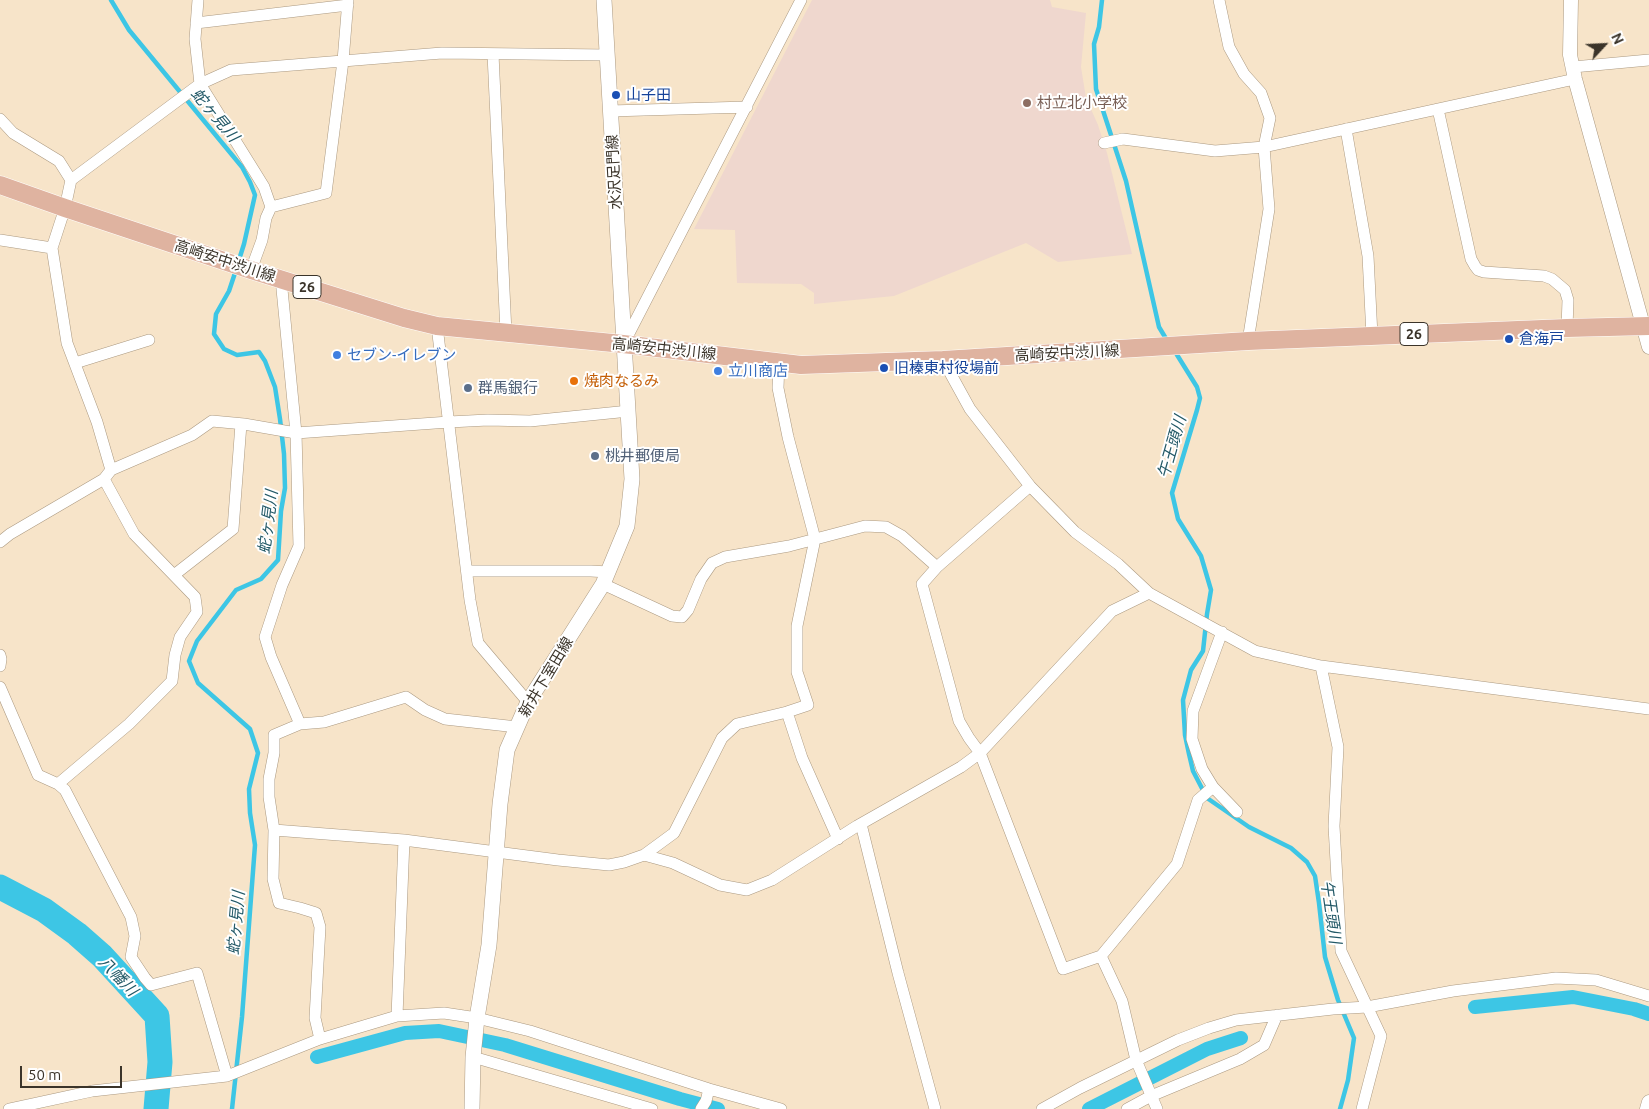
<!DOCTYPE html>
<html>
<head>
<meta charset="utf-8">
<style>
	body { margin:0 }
	#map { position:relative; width:1649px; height:1109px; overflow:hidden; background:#f7e4c9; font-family:Ubuntu,sans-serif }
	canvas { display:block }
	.north { position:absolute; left:1579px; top:20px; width:50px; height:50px; -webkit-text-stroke:4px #fff; paint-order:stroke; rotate:65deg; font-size:14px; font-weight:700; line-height:20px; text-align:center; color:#3b342a }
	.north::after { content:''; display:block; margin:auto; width:18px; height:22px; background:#3b342a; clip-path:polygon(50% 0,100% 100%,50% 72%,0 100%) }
	.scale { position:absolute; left:20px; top:1066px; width:102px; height:22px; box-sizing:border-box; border:2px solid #3b342a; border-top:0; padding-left:6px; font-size:15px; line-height:18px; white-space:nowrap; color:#3b342a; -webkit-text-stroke:4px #fff; paint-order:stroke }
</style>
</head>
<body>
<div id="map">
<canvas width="1649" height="1109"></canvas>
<div class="north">N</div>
<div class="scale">50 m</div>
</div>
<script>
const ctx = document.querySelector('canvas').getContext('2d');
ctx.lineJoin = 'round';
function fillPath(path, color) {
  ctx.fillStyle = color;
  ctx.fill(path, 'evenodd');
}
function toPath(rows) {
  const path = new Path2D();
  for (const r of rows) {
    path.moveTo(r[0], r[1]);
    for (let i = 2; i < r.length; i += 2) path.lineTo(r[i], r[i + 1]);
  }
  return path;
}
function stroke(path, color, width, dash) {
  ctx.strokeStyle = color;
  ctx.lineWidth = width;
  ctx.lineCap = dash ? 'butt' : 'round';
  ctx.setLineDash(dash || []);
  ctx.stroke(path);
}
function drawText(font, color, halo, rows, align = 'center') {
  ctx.font = font + ' Ubuntu,"Noto Sans JP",sans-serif';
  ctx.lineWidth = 4;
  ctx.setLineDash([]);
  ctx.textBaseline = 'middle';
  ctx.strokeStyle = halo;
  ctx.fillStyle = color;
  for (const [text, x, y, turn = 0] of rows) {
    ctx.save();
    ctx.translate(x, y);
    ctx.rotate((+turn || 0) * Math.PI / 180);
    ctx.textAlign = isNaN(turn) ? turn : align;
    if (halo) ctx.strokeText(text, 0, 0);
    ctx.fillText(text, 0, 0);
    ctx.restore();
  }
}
const education = toPath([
	[812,0,1050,0,1052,7,1086,13,1081,67,1086,98,1098,125,1107,153,1132,254,1058,262,1026,243,894,296,814,304,814,293,801,284,737,283,735,230,694,229]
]);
const stream = toPath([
	[111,0,129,30,242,167,250,182,255,195,244,244,238,263],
	[1102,0,1099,27,1094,44,1096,89,1126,181,1159,327,1168,342],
	[1174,350,1197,387,1200,398,1197,410,1172,493,1178,519,1201,556,1211,590,1207,614,1203,651,1191,670,1183,700,1185,735,1189,754,1193,771,1207,798,1249,827,1291,848,1307,862,1315,876,1319,903,1325,957,1338,1000,1354,1038,1348,1080,1340,1109],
	[232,1109,242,1017,255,845,250,813,249,789,258,753,250,729,198,683,189,661,197,641,236,590,261,579,278,560,281,511,285,488,284,454,280,419,275,387,265,361,259,352,237,355,224,349,214,334,216,314,229,291,236,270]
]);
const canal = toPath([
	[1475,1007,1573,997,1634,1009,1649,1014],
	[317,1057,405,1033,439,1031,505,1045,680,1099,718,1109],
	[1089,1109,1207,1049,1241,1038]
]);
const river = toPath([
	[0,887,44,910,77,934,102,956,157,1016,160,1062,156,1109]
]);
const minor = toPath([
	[198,0,195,39,200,84,256,174,264,187,271,207,266,218,262,240,251,270],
	[1219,0,1229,47,1244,74,1261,93,1270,118,1264,147,1269,209,1248,341],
	[196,23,348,5],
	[493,54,506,333],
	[1573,67,1649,60],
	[1438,109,1471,259,1475,266,1478,270,1484,272,1544,276,1552,279,1565,290,1568,300,1567,328],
	[610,111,747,107],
	[0,119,13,133,59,161,71,180],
	[1346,129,1368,256,1372,336],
	[1104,143,1123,139,1215,151,1264,147,1575,79],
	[271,207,326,193,343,61,348,0],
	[0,240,52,248],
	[281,279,296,433,299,546,282,585,265,637,271,657,300,724],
	[437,326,470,600,478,643,528,702],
	[624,343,801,0],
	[943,360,970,409,1030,486,1075,532,1118,564,1149,593,1255,651,1321,666,1649,709],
	[75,363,149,340],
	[111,470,97,422,67,343,52,248,65,208,71,180,200,84,231,70,442,53,607,55],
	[1030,486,937,567,922,584,959,721,969,738,980,753,1063,969,1101,956,1122,1001,1136,1060,1157,1109],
	[0,542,10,534,104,479,111,470,192,435,212,421,244,424,296,433,449,422,488,420,530,421,629,411],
	[467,571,591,571,608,572],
	[174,575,233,529,241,424],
	[603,584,672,616,682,617,688,610,701,579,712,563,725,557,789,546,865,526,886,527,902,536,937,567],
	[1222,632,1193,711,1192,739,1202,769,1213,787,1237,812],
	[0,655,1,659,0,666],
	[1321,666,1338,747,1334,826,1341,951,1381,1036,1362,1109],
	[0,687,38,775,58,784,65,790,131,917,135,936,131,957,145,978,151,985,197,973,227,1076],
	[787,712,802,758,838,839],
	[58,784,129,724,172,681,175,655,180,637,197,612,195,597,134,534,104,479],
	[861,824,898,973,935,1109],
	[274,830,404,840,558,860,609,865,624,862,644,855,673,863,720,885,747,890,772,880,857,826,961,767,980,753,1112,611,1149,593],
	[644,855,674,833,722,738,737,724,787,712,808,705,797,672,797,626,815,539,788,437,778,388,779,362],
	[1101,956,1177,864,1198,800,1213,787],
	[397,1016,404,840],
	[320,1039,315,1018,320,927,316,913,300,908,279,903,273,879,274,830,269,797,269,779,274,753,274,735,300,724,324,722,406,697,425,710,445,719,517,727],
	[473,1057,652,1109],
	[9,1109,92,1091,227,1076,320,1039,397,1016,444,1013,477,1018,530,1031,709,1089,781,1109],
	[701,1109,706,1101,709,1089],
	[1042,1109,1080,1088,1178,1040,1209,1028,1236,1020,1333,1009,1367,1007,1453,991,1556,978,1596,980,1649,996],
	[1127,1109,1151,1096,1240,1059,1264,1045,1277,1015]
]);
const tertiary = toPath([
	[1571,0,1570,55,1575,79,1649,347],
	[1647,1109,1649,1102]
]);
const secondary = toPath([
	[472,1109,473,1057,477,1018,489,945,500,804,507,750,528,702,603,584,627,526,632,479,604,0]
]);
const primary = toPath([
	[0,185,65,208,251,270,404,318,437,326,623,344,801,365,943,360,1248,341,1567,328,1649,326]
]);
const markers = [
	[616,95,5,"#1a4fb4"],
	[1027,103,5,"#8d6e63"],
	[1509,339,5,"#1a4fb4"],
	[337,355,5,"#3f7fe0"],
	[884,368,5,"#1a4fb4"],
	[718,371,5,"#3f7fe0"],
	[574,381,5,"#e8710a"],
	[468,388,5,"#5c6f8a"],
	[595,456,5,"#5c6f8a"]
];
const shields = [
	[307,287,28],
	[1414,334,28]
];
const shieldNames = [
	["26",307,287],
	["26",1414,334]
];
const transitNames = [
	["山子田",626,95],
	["倉海戸",1519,339],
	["旧榛東村役場前",894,368]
];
const educationNames = [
	["村立北小学校",1037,103]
];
const streetNames = [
	["水沢足門線",614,172,-93],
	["高崎安中渋川線",225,261,18],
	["高崎安中渋川線",664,349,6],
	["高崎安中渋川線",1067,353,-3],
	["新井下室田線",546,677,-59]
];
const shopNames = [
	["セブン-イレブン",347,355],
	["立川商店",728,371]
];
const foodNames = [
	["焼肉なるみ",584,381]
];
const serviceNames = [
	["群馬銀行",478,388],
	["桃井郵便局",605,456]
];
const waterNames = [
	["蛇ヶ見川",215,115,50],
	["午王頭川",1172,447,-74],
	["蛇ヶ見川",268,522,-83],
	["午王頭川",1331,912,82],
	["蛇ヶ見川",236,923,-85],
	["八幡川",118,976,46]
];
fillPath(education, '#efd7ce');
stroke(stream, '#3dc6e5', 4.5);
stroke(canal, '#3dc6e5', 14);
stroke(river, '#3dc6e5', 25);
stroke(minor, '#ab9981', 12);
stroke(tertiary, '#ab9981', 15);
stroke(secondary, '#ab9981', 16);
stroke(primary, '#fff', 19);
stroke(minor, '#fff', 11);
stroke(tertiary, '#fff', 14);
stroke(secondary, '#fff', 15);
stroke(primary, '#dfb3a0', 18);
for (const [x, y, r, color] of markers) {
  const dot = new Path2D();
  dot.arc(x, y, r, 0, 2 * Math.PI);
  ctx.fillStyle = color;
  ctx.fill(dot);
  stroke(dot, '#fff', 2);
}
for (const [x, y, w] of shields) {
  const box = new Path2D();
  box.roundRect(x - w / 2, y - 11.5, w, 23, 4);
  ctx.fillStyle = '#fff';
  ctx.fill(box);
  stroke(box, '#3b342a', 1);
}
drawText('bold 14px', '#3b342a', null, shieldNames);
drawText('15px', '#164399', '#fff', transitNames, 'left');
drawText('15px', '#785e54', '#fff', educationNames, 'left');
drawText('15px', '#3b342a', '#fff', streetNames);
drawText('15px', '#366cbe', '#fff', shopNames, 'left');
drawText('15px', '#c56008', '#fff', foodNames, 'left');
drawText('15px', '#4e5e75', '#fff', serviceNames, 'left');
drawText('italic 16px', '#235967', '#fff', waterNames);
</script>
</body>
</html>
